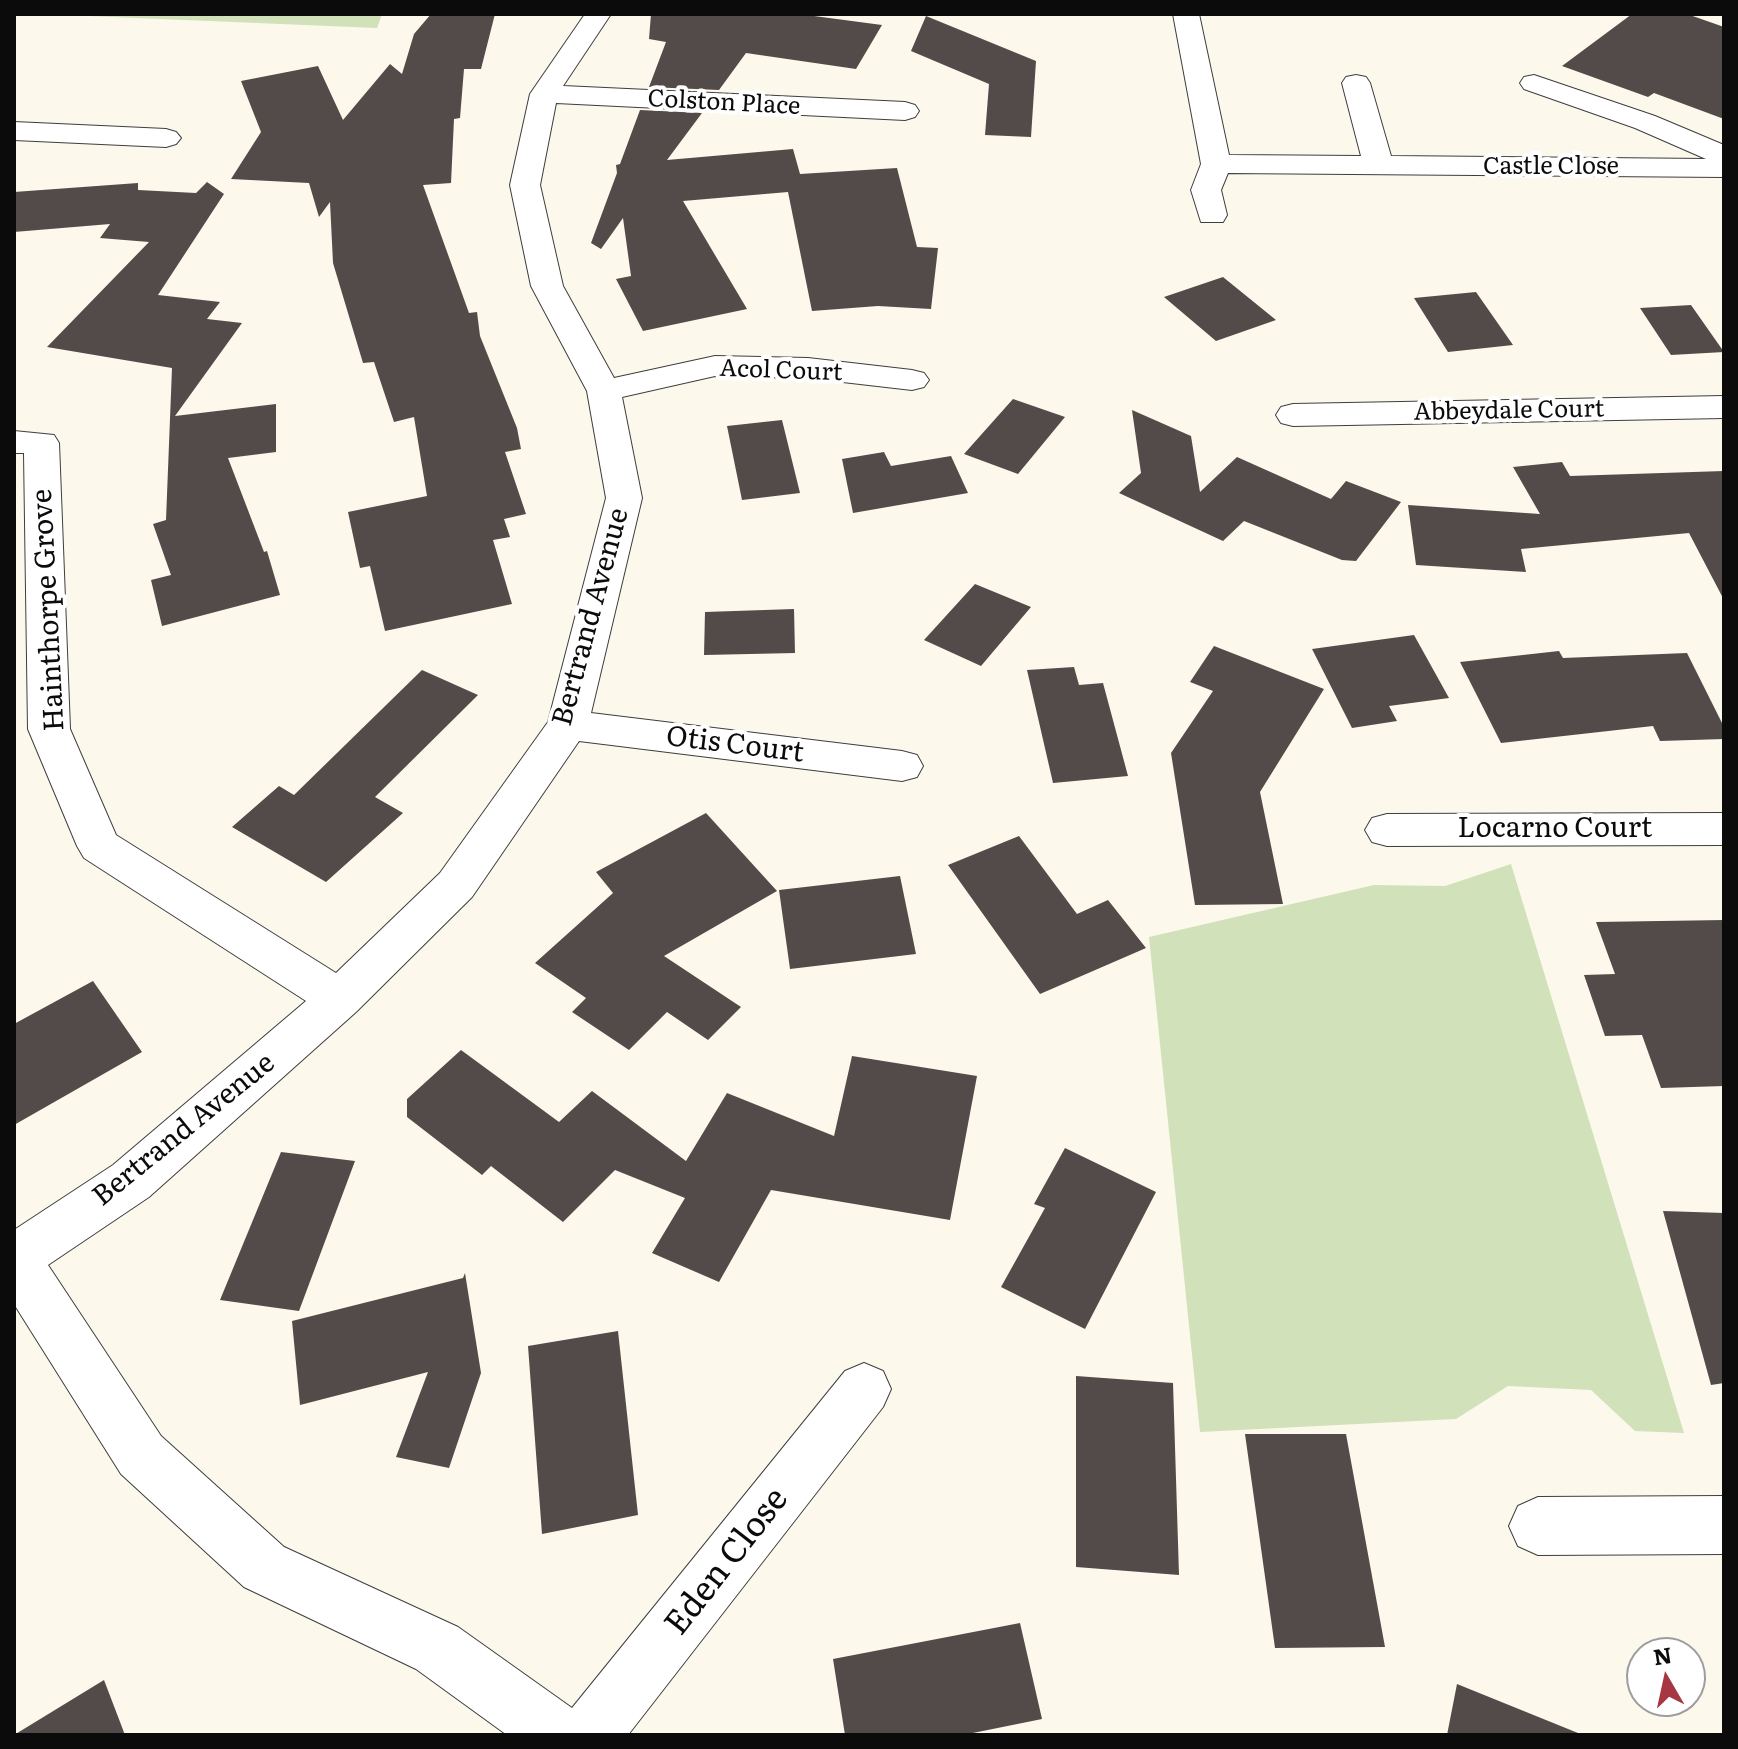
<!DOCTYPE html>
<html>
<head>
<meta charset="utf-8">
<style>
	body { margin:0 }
	#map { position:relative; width:1738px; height:1749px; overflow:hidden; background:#fcf8eb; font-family:Literata,serif }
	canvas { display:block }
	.frame { position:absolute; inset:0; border:16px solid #0b0b0b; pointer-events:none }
	.north { position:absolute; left:1626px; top:1637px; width:80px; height:80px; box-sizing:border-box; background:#fff; border:2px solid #9d9d9d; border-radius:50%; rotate:351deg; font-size:22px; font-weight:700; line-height:32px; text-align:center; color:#0b0b0b }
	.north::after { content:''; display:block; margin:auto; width:28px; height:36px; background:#a73643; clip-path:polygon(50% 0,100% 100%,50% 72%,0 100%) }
</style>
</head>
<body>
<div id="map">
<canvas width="1738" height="1749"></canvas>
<div class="frame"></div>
<div class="north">N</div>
</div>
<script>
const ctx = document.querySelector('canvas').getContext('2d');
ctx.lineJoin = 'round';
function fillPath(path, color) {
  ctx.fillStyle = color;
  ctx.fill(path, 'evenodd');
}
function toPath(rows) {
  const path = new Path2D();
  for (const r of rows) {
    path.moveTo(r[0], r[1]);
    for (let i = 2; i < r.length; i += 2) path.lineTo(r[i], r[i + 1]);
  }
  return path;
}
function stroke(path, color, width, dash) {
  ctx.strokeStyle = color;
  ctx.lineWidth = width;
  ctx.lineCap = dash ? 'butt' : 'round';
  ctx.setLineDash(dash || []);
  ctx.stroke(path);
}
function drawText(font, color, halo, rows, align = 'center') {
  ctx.font = font + ' Literata,serif';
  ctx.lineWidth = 8;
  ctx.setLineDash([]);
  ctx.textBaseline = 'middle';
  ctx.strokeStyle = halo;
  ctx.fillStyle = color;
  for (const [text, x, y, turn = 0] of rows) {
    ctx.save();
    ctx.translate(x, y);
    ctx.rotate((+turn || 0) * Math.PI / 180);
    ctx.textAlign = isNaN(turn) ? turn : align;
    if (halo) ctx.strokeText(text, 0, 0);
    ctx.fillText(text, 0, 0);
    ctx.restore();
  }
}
const green = toPath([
	[41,14,382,14,377,28],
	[1511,864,1684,1433,1635,1431,1591,1390,1508,1386,1456,1419,1200,1432,1149,937,1374,885,1445,886]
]);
const building = toPath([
	[431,14,495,14,481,69,464,69,460,118,454,119,451,183,423,185,469,313,477,312,480,336,517,428,521,449,505,452,526,514,504,519,510,537,493,540,512,604,385,631,370,566,360,568,348,512,427,496,414,417,394,422,374,362,363,363,333,263,330,202,319,217,309,183,231,179,261,132,241,81,318,66,343,120,390,64,402,74,414,34],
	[651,14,799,14,882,25,856,69,746,53,719,90,649,87,666,42,649,39],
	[1632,14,1687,14,1724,27,1724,119,1654,93,1648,97,1562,66],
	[926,16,1036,61,1031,137,985,135,989,84,911,51],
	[640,110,702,113,667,160,793,149,800,174,897,168,917,247,938,248,931,309,878,306,812,311,788,192,683,201,747,309,643,331,616,279,631,276,623,218,601,249,591,243,617,173,616,165,620,164],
	[207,182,224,194,158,295,220,302,207,319,242,323,175,416,276,404,276,452,228,458,264,552,267,551,280,595,162,626,151,580,171,575,153,524,166,520,172,368,47,347,149,242,100,238,110,224,14,232,14,192,138,183,138,190,196,193],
	[1223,277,1276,320,1216,341,1164,297],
	[1476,292,1513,345,1448,352,1414,298],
	[1691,305,1724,352,1671,355,1640,308],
	[1013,399,1065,417,1018,474,964,454],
	[1132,410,1191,436,1200,492,1237,457,1331,499,1346,481,1401,502,1356,561,1342,560,1244,521,1223,541,1119,493,1141,473],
	[782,420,800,493,742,500,727,426],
	[884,452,891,466,951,456,968,493,853,513,842,459],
	[1562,462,1570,476,1724,471,1724,600,1689,533,1521,549,1526,572,1416,565,1408,505,1540,514,1513,467],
	[975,584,1031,607,981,666,924,640],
	[794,609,795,653,704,655,705,612],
	[1414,635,1449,698,1389,706,1397,721,1352,728,1312,649],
	[1214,646,1324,689,1260,792,1283,904,1195,905,1171,753,1213,691,1190,682],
	[1559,651,1563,658,1687,653,1724,727,1724,739,1660,741,1653,726,1501,743,1460,662],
	[1074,667,1079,685,1103,683,1128,776,1053,783,1027,670],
	[422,670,478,695,375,797,403,813,326,882,232,827,279,786,294,795],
	[706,813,777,891,664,956,741,1007,708,1040,667,1012,629,1050,572,1012,586,998,535,963,613,893,596,872],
	[1019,836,1077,914,1108,900,1146,948,1040,994,948,865],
	[900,876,916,954,790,969,779,890],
	[1724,920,1724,1086,1661,1088,1642,1035,1605,1036,1584,975,1615,974,1596,922],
	[93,981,142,1052,14,1125,14,1024],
	[461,1050,559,1122,592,1091,686,1161,727,1093,834,1136,852,1056,977,1076,950,1220,771,1190,719,1282,652,1253,685,1198,615,1170,563,1222,491,1166,482,1175,407,1117,407,1099],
	[1065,1148,1156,1192,1085,1329,1001,1287,1045,1208,1034,1204],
	[281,1152,355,1161,299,1311,220,1300],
	[1663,1211,1724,1213,1724,1383,1711,1385],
	[465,1273,481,1373,449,1468,396,1457,428,1372,300,1405,292,1321,463,1278],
	[618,1331,638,1515,542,1534,528,1346],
	[1076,1376,1173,1383,1179,1575,1076,1567],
	[1245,1434,1346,1434,1385,1647,1275,1648],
	[1020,1623,1042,1719,963,1735,845,1735,833,1659],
	[104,1680,125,1735,14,1735],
	[1457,1684,1578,1733,1577,1735,1447,1735]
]);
const minor = toPath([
	[585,14,611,14,563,86,905,102,915,105,919,111,915,117,905,120,556,103,540,185,563,286,614,378,715,356,808,358,912,370,924,373,929,380,924,387,912,390,808,378,715,376,622,397,642,498,591,713,902,751,917,755,923,766,917,777,902,781,579,741,472,897,356,1012,149,1197,48,1265,161,1436,284,1547,458,1627,572,1708,845,1371,864,1363,883,1371,891,1389,883,1407,628,1735,507,1735,416,1669,244,1587,121,1474,14,1304,14,1230,113,1165,306,1001,84,858,77,846,28,729,24,453,14,453,14,431,54,435,59,443,70,729,116,835,336,973,440,873,548,722,606,498,587,391,531,286,510,185,530,94,585,14],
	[1173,14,1199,14,1229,155,1361,156,1342,83,1346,77,1356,75,1366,77,1370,83,1391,156,1706,159,1635,128,1524,89,1520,83,1524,77,1534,75,1655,116,1724,145,1724,177,1228,173,1221,190,1227,215,1223,222,1201,222,1191,190,1201,164,1173,14],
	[14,122,166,129,176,132,181,138,176,144,166,147,14,140,14,122],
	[1724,396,1724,418,1293,426,1281,423,1276,415,1281,407,1293,404,1724,396],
	[1724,813,1724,845,1387,846,1372,842,1365,830,1372,818,1387,814,1724,813],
	[1724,1496,1724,1554,1538,1555,1518,1546,1509,1526,1518,1506,1538,1497,1724,1496]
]);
const farStreetnames = [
	["Colston Place",724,103,3],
	["Castle Close",1551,167],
	["Acol Court",781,371,2],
	["Abbeydale Court",1509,411,-1]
];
const streetNames = [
	["Hainthorpe Grove",49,610,-93],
	["Bertrand Avenue",591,617,-75],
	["Otis Court",735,745,7],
	["Locarno Court",1555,829],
	["Bertrand Avenue",184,1130,-39]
];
const nearStreetnames = [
	["Eden Close",727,1562,-52]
];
fillPath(green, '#d1e1ba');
fillPath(building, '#524b49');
stroke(minor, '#3e3e3e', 2);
fillPath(minor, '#fff');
drawText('24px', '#0b0b0b', '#fff', farStreetnames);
drawText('28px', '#0b0b0b', '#fff', streetNames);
drawText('34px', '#0b0b0b', '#fff', nearStreetnames);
</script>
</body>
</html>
